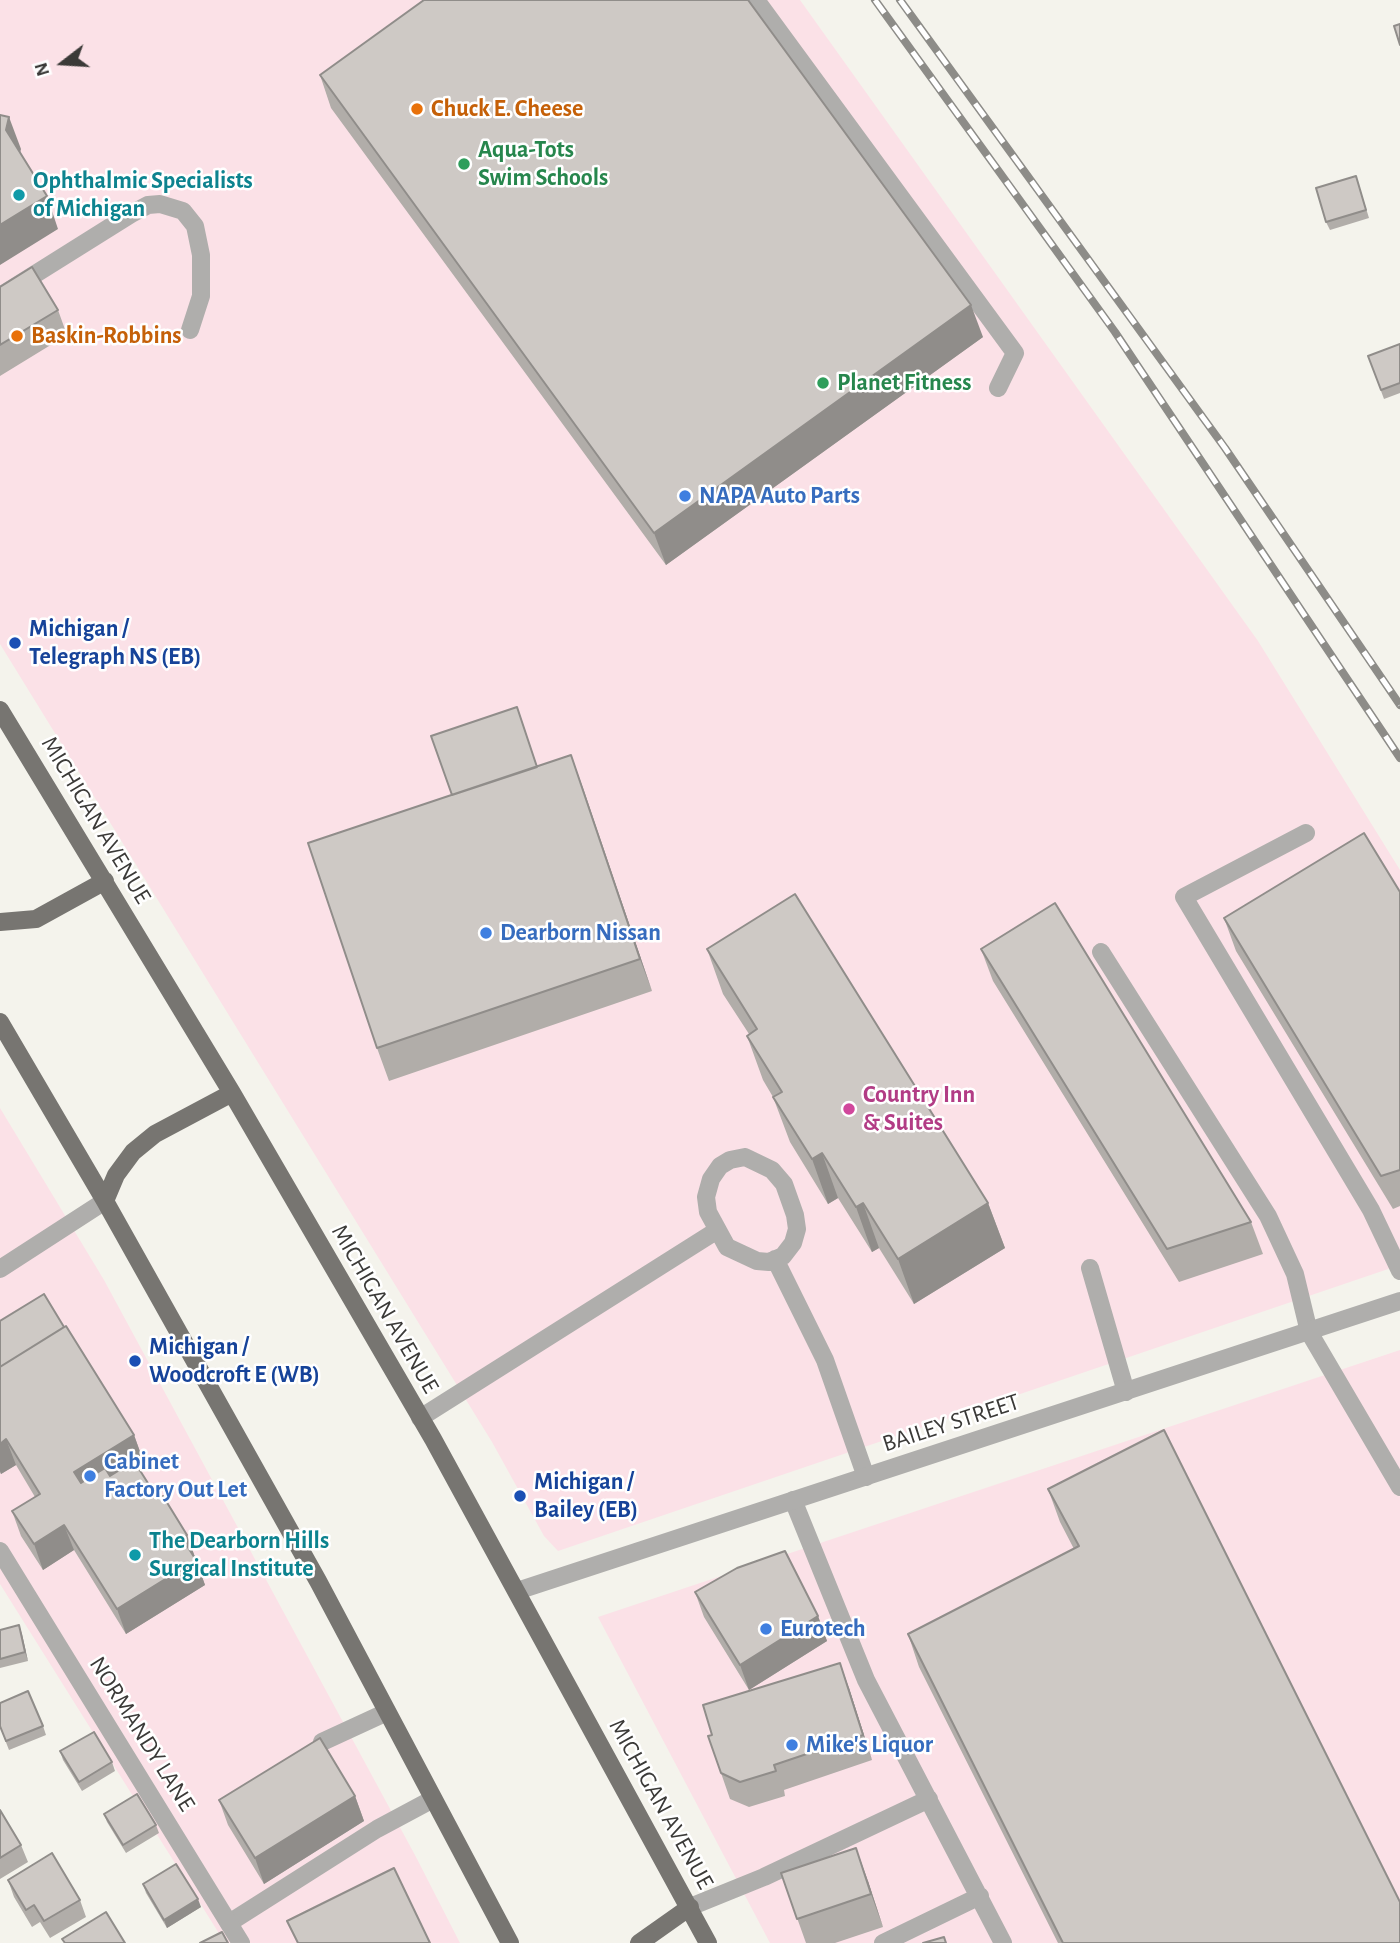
<!DOCTYPE html>
<html>
<head>
<meta charset="utf-8">
<style>
	body { margin:0 }
	#map { position:relative; width:1400px; height:1943px; overflow:hidden; background:#f4f3ec; font-family:"Alegreya Sans",sans-serif }
	canvas { display:block }
	.north { position:absolute; left:28px; top:28px; width:70px; height:70px; -webkit-text-stroke:5px #fff; paint-order:stroke; rotate:253deg; font-size:19px; font-weight:700; line-height:28px; text-align:center; color:#3b3a38 }
	.north::after { content:''; display:block; margin:auto; width:24px; height:32px; background:#3b3a38; clip-path:polygon(50% 0,100% 100%,50% 72%,0 100%) }
</style>
</head>
<body>
<div id="map">
<canvas width="1400" height="1943"></canvas>
<div class="north">N</div>
</div>
<script>
const ctx = document.querySelector('canvas').getContext('2d');
ctx.lineJoin = 'round';
function fillPath(path, color) {
  ctx.fillStyle = color;
  ctx.fill(path, 'evenodd');
}
function toPath(rows) {
  const path = new Path2D();
  for (const r of rows) {
    path.moveTo(r[0], r[1]);
    for (let i = 2; i < r.length; i += 2) path.lineTo(r[i], r[i + 1]);
  }
  return path;
}
function stroke(path, color, width, dash) {
  ctx.strokeStyle = color;
  ctx.lineWidth = width;
  ctx.lineCap = dash ? 'butt' : 'round';
  ctx.setLineDash(dash || []);
  ctx.stroke(path);
}
function drawText(font, color, halo, rows, align = 'center') {
  ctx.font = font + ' "Alegreya Sans",sans-serif';
  ctx.lineWidth = 5;
  ctx.setLineDash([]);
  ctx.textBaseline = 'middle';
  ctx.strokeStyle = halo;
  ctx.fillStyle = color;
  for (const [text, x, y, turn = 0] of rows) {
    ctx.save();
    ctx.translate(x, y);
    ctx.rotate((+turn || 0) * Math.PI / 180);
    ctx.textAlign = isNaN(turn) ? turn : align;
    if (halo) ctx.strokeText(text, 0, 0);
    ctx.fillText(text, 0, 0);
    ctx.restore();
  }
}
const commercial = toPath([
	[0,0,800,0,1258,641,1400,870,1400,1265,558,1551,544,1536,492,1442,0,644],
	[0,1108,104,1280,416,1857,460,1943,225,1943,0,1584],
	[1400,1350,1400,1943,770,1943,598,1617]
]);
const service = toPath([
	[756,0,1015,353,998,388],
	[0,296,131,214,148,205,160,204,183,211,195,226,201,255,201,296,190,330],
	[1306,833,1184,897,1371,1210,1400,1271],
	[1101,952,1268,1216,1295,1274,1309,1332],
	[745,1157,772,1170,784,1184,795,1215,797,1229,793,1243,783,1256,769,1262,757,1261,727,1247,708,1212,706,1197,711,1179,720,1166,730,1160,745,1157],
	[775,1259,825,1360,866,1477],
	[1090,1268,1126,1392],
	[420,1418,716,1231],
	[793,1500,866,1680,1003,1943],
	[322,1742,387,1712],
	[690,1907,764,1877,929,1799],
	[229,1923,377,1829,433,1799],
	[883,1943,980,1896]
]);
const minor = toPath([
	[0,1269,105,1201],
	[1309,1332,1400,1487],
	[0,1551,241,1943],
	[517,1591,1400,1301]
]);
const primary = toPath([
	[0,710,232,1093,433,1439,708,1943],
	[0,922,36,919,105,881],
	[0,1022,105,1201,318,1581,510,1943],
	[105,1201,116,1175,133,1152,155,1134,232,1093],
	[639,1943,690,1907]
]);
const rail = toPath([
	[875,0,1115,332,1400,758],
	[900,0,1225,448,1400,705]
]);
const wall = toPath([
	[320,75,983,337,666,565,331,108],
	[1356,176,1369,218,1330,230,1326,222],
	[0,287,58,310,67,335,0,376],
	[1400,344,1400,393,1384,399,1368,356],
	[571,755,652,991,389,1081,377,1048,537,767],
	[1400,892,1400,1206,1393,1209,1236,951,1224,918],
	[707,949,988,1203,1005,1248,914,1304,879,1248,872,1252,838,1198,828,1204,790,1142,773,1097,763,1080,747,1036,749,1034,723,994],
	[981,949,1251,1222,1263,1254,1179,1282,993,981],
	[0,1321,64,1327,134,1435,143,1460,136,1464,158,1499,187,1535,205,1585,126,1634,74,1550,43,1570,21,1536,12,1511,35,1497,16,1465,1,1474,0,1472],
	[1048,1489,1400,1943,1058,1943,919,1667,908,1634,1074,1549,1060,1522],
	[695,1592,818,1616,827,1641,749,1690,704,1617],
	[19,1625,28,1661,0,1668,0,1630],
	[849,1688,872,1760,784,1790,785,1796,749,1807,730,1799,721,1773],
	[43,1726,46,1735,9,1750,0,1727],
	[60,1751,112,1762,115,1771,82,1791,63,1760],
	[355,1796,364,1821,264,1884,228,1825,219,1800],
	[0,1810,21,1845,28,1862,0,1879],
	[104,1814,156,1825,159,1833,126,1853,107,1822],
	[781,1873,868,1881,883,1927,835,1943,806,1943],
	[8,1880,80,1900,86,1917,50,1938,40,1922,32,1927,14,1897],
	[143,1884,201,1907,167,1928,146,1893]
]);
const shadedWall = toPath([
	[9,117,21,149,18,162,6,130],
	[47,196,58,229,0,265,0,225],
	[971,305,983,337,666,565,654,533],
	[571,755,583,788,652,991,640,959],
	[822,1153,838,1198,828,1204,812,1159],
	[863,1203,879,1248,872,1252,856,1207],
	[988,1203,1005,1248,914,1304,898,1259],
	[134,1435,143,1460,83,1497,74,1472],
	[6,1439,16,1465,1,1474,0,1471,0,1444],
	[64,1525,74,1550,43,1570,34,1544],
	[187,1535,205,1585,126,1634,117,1609,182,1538],
	[818,1616,827,1641,749,1690,740,1665],
	[19,1625,22,1634,28,1661,25,1652],
	[840,1663,849,1688,872,1760,863,1735],
	[355,1796,364,1821,264,1884,255,1858],
	[856,1848,868,1881,883,1927,871,1894],
	[198,1899,201,1907,167,1928,164,1920]
]);
const building = toPath([
	[424,0,748,0,971,305,654,533,320,75,424,0],
	[1400,24,1400,45,1394,26,1400,24],
	[0,115,9,117,6,130,47,196,0,225,0,115],
	[1356,176,1366,210,1326,222,1316,188,1356,176],
	[32,267,58,310,0,345,0,287,32,267],
	[1400,344,1400,383,1381,390,1368,356,1400,344],
	[517,707,537,767,452,795,431,736,517,707],
	[571,755,640,959,377,1048,308,843,571,755],
	[1364,833,1400,892,1400,1170,1381,1176,1224,918,1364,833],
	[795,894,988,1203,898,1259,863,1203,856,1207,822,1153,812,1159,773,1097,782,1092,747,1036,757,1029,707,949,795,894],
	[1055,903,1251,1222,1167,1249,981,949,1055,903],
	[44,1294,64,1327,0,1367,0,1321,44,1294],
	[66,1326,134,1435,74,1472,81,1483,105,1468,110,1476,134,1461,158,1499,163,1496,187,1535,182,1538,196,1560,117,1609,64,1525,34,1544,12,1511,40,1494,6,1439,0,1444,0,1367,66,1326],
	[1164,1430,1400,1902,1400,1943,1063,1943,908,1634,1079,1546,1048,1489,1164,1430],
	[785,1551,818,1616,740,1665,695,1592,737,1568,785,1551],
	[19,1625,25,1652,0,1659,0,1630,19,1625],
	[840,1663,863,1735,774,1765,776,1771,740,1782,721,1773,708,1736,712,1735,703,1705,840,1663],
	[28,1691,43,1726,6,1741,0,1726,0,1703,28,1691],
	[94,1732,112,1762,79,1782,60,1751,94,1732],
	[320,1738,355,1796,255,1858,219,1800,320,1738],
	[137,1794,156,1825,123,1845,104,1814,137,1794],
	[0,1810,21,1845,0,1858,0,1810],
	[856,1848,871,1894,797,1919,781,1873,856,1848],
	[52,1853,80,1900,44,1921,34,1905,26,1910,8,1880,52,1853],
	[176,1864,198,1899,164,1920,143,1884,176,1864],
	[394,1868,430,1943,298,1943,287,1921,394,1868],
	[106,1912,125,1943,65,1943,62,1939,106,1912],
	[222,1932,228,1943,200,1943,222,1932],
	[944,1937,946,1943,923,1943,944,1937]
]);
const markers = [
	[417,109,7,"#e8710a"],
	[464,164,7,"#2e9e5b"],
	[19,195,7,"#0f9aa8"],
	[17,336,7,"#e8710a"],
	[823,383,7,"#2e9e5b"],
	[685,496,7,"#3f7fe0"],
	[15,643,7,"#1a4fb4"],
	[486,933,7,"#3f7fe0"],
	[849,1109,7,"#d1479c"],
	[135,1361,7,"#1a4fb4"],
	[90,1476,7,"#3f7fe0"],
	[520,1496,7,"#1a4fb4"],
	[135,1555,7,"#0f9aa8"],
	[766,1629,7,"#3f7fe0"],
	[792,1745,7,"#3f7fe0"]
];
const foodNames = [
	["Chuck E. Cheese",431,109],
	["Baskin-Robbins",31,336]
];
const leisureNames = [
	["Aqua-Tots",478,150],
	["Swim Schools",478,178],
	["Planet Fitness",837,383]
];
const cultureNames = [
	["Ophthalmic Specialists",33,181],
	["of Michigan",33,209],
	["The Dearborn Hills",149,1541],
	["Surgical Institute",149,1569]
];
const shopNames = [
	["NAPA Auto Parts",699,496],
	["Dearborn Nissan",500,933],
	["Cabinet",104,1462],
	["Factory Out Let",104,1490],
	["Eurotech",780,1629],
	["Mike's Liquor",806,1745]
];
const transitNames = [
	["Michigan /",29,629],
	["Telegraph NS (EB)",29,657],
	["Michigan /",149,1347],
	["Woodcroft E (WB)",149,1375],
	["Michigan /",534,1482],
	["Bailey (EB)",534,1510]
];
const streetNames = [
	["MICHIGAN AVENUE",96,820,59],
	["MICHIGAN AVENUE",385,1309,60],
	["BAILEY STREET",951,1423,-18],
	["NORMANDY LANE",142,1734,58],
	["MICHIGAN AVENUE",661,1804,61]
];
const hotelNames = [
	["Country Inn",863,1095],
	["& Suites",863,1123]
];
fillPath(commercial, '#fbe1e7');
stroke(service, '#afaeac', 18);
stroke(minor, '#afaeac', 18);
stroke(primary, '#777571', 18);
stroke(rail, '#8d8c88', 8);
stroke(rail, '#fff', 5, [16]);
fillPath(wall, '#b1ada9');
fillPath(shadedWall, '#908d8a');
fillPath(building, '#cec9c5');
stroke(building, '#908d8a', 2);
for (const [x, y, r, color] of markers) {
  const dot = new Path2D();
  dot.arc(x, y, r, 0, 2 * Math.PI);
  ctx.fillStyle = color;
  ctx.fill(dot);
  stroke(dot, '#fff', 2.5);
}
drawText('bold 24px', '#c56008', '#fff', foodNames, 'left');
drawText('bold 24px', '#27864d', '#fff', leisureNames, 'left');
drawText('bold 24px', '#0d838f', '#fff', cultureNames, 'left');
drawText('bold 24px', '#366cbe', '#fff', shopNames, 'left');
drawText('bold 24px', '#164399', '#fff', transitNames, 'left');
drawText('24px', '#3b3a38', '#fff', streetNames);
drawText('bold 24px', '#b23c85', '#fff', hotelNames, 'left');
</script>
</body>
</html>
